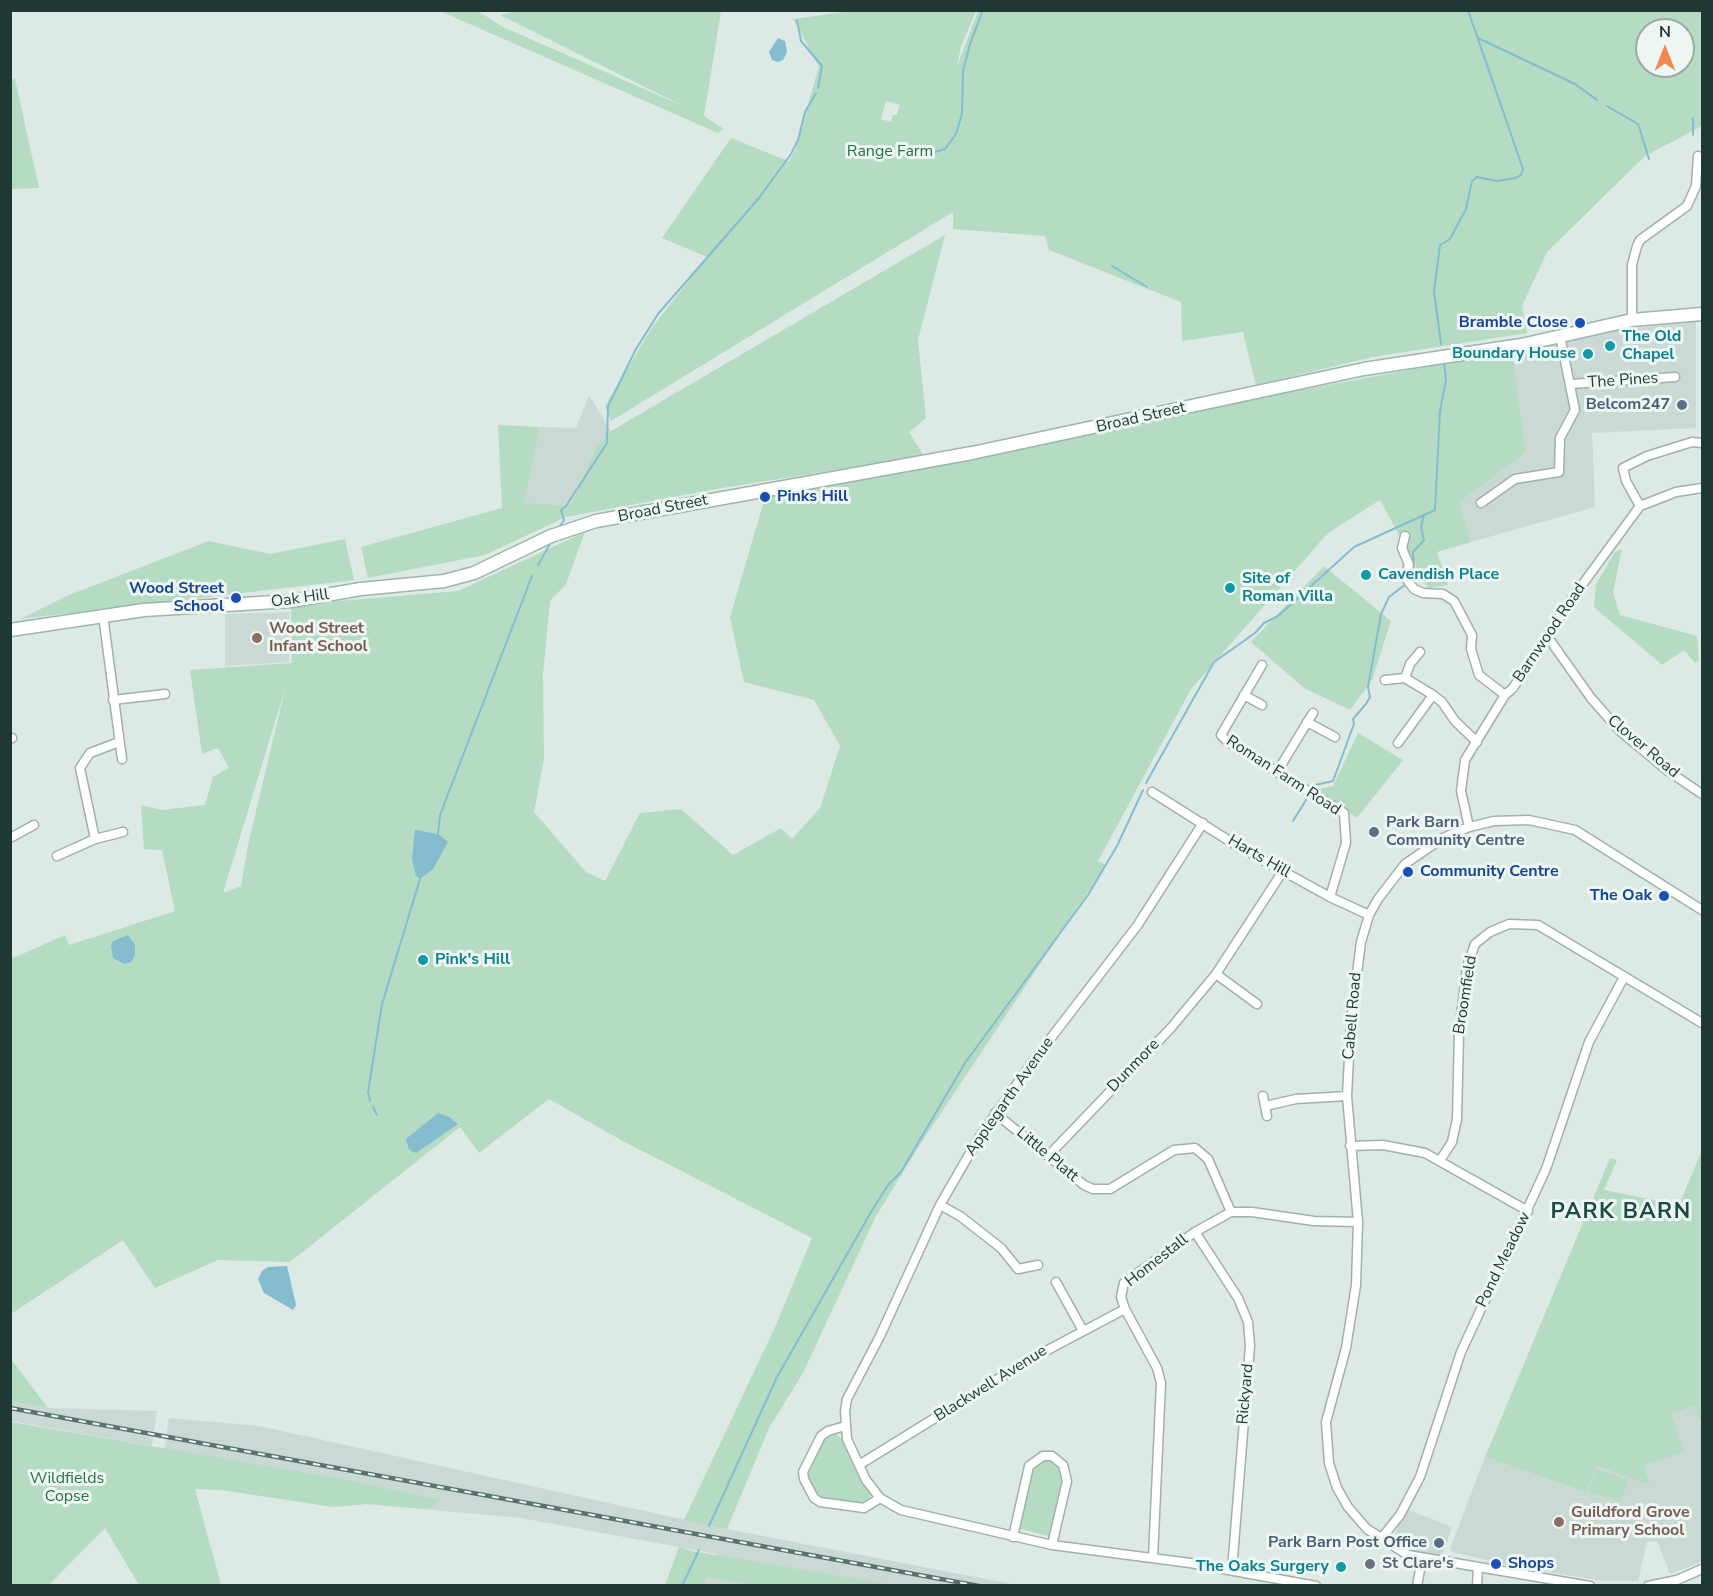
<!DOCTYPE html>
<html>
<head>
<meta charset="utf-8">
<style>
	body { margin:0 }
	#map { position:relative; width:1713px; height:1596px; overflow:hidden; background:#dde9e5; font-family:"Nunito Sans",sans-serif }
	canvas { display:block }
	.frame { position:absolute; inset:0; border:12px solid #1f3834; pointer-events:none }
	.north { position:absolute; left:1635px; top:18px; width:60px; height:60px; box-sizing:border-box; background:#edf6f2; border:2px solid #9baaa6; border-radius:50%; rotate:0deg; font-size:16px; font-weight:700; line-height:24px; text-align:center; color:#1f3834 }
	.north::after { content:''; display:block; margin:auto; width:21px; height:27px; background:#f38952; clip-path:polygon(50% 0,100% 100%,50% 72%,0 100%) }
</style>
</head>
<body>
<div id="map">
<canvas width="1713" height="1596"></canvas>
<div class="frame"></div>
<div class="north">N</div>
</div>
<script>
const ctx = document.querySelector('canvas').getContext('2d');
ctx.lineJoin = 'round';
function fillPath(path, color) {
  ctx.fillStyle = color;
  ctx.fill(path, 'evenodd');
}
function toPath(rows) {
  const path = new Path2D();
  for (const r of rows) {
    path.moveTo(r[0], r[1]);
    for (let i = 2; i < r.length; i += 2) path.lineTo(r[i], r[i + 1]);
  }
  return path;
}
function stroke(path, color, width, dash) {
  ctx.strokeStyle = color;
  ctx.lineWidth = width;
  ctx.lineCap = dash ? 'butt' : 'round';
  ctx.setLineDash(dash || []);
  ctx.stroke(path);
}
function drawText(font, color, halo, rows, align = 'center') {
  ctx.font = font + ' "Nunito Sans",sans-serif';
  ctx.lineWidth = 6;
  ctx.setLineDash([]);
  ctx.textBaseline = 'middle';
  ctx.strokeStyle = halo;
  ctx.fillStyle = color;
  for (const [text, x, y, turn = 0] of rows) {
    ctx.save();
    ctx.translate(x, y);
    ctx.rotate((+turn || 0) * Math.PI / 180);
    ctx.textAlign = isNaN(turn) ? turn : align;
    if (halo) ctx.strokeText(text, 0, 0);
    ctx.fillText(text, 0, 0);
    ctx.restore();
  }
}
const built = toPath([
	[1696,321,1696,428,1592,433,1595,507,1471,542,1458,502,1526,452,1512,351,1594,333],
	[589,395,611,431,595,449,571,505,524,503,540,427,576,428],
	[289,612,289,662,225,666,225,614],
	[10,1400,48,1408,157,1411,152,1446,11,1421],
	[1694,1406,1699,1420,1702,1419,1702,1562,1670,1574,1657,1541,1647,1542,1638,1581,1604,1581,1522,1568,1452,1552,1450,1549,1485,1457,1586,1492,1595,1466,1650,1484,1644,1465,1671,1414],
	[169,1418,259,1426,727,1529,1017,1585,702,1585,717,1554,521,1518,366,1504,333,1507,162,1464],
	[1406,1509,1452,1527,1441,1558,1411,1553,1391,1544]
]);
const green = toPath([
	[521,10,721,11,704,116,724,129,718,133,440,11,478,11,503,27,685,107,500,15],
	[859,10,976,11,961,46,957,67,978,11,1702,11,1702,126,1645,156,1547,252,1522,306,1527,333,1373,357,1256,385,1243,332,1182,341,1181,302,1049,250,1045,236,953,229,953,212,611,421,605,406,651,329,707,257,662,238,731,138,788,161,787,164,795,151,819,66,793,19],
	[1647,30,1683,30,1683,66,1647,66],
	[886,101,900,105,897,115,893,115,891,122,881,119],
	[15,79,39,188,11,189,10,80],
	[945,235,918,340,926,418,909,432,924,456,716,489,566,517,485,555,368,578,361,547,502,508,498,425,540,427,524,503,571,505,595,449,611,431],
	[1512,351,1526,452,1459,502,1471,542,1437,552,1448,585,1428,588,1380,500,1328,533,1191,689,1098,861,1106,865,919,1146,875,1218,803,1373,769,1428,727,1529,684,1520,776,1325,812,1238,621,1140,549,1099,479,1153,460,1127,290,1262,218,1260,155,1288,123,1240,11,1314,11,959,65,935,69,945,175,911,162,850,144,849,141,805,162,810,205,805,213,777,229,768,218,748,202,754,190,670,292,663,291,605,458,591,585,532,566,584,550,601,543,674,544,759,534,812,586,872,605,881,640,813,681,809,733,855,781,828,792,839,820,808,840,746,814,700,744,682,730,617,766,494,994,455,1279,394],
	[285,689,248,845,241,886,223,893],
	[345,539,354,580,20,619,69,595,209,541,270,554],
	[1622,549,1613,592,1620,615,1697,636,1699,660,1695,663,1684,650,1662,665,1594,607,1596,584,1615,552],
	[1324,566,1391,621,1372,680,1350,710,1304,688,1251,642],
	[1358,733,1403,760,1357,818,1315,790,1333,786],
	[1702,1150,1702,1419,1699,1420,1694,1406,1671,1414,1684,1452,1644,1465,1650,1485,1596,1466,1586,1492,1485,1457,1610,1158,1617,1160,1604,1190,1679,1205],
	[10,1359,11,1359,48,1408,11,1401],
	[11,1422,337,1478,440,1500,427,1509,366,1504,333,1507,221,1490,195,1489,221,1585,139,1585,105,1528,49,1585,11,1585],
	[836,1434,842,1439,870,1494,869,1502,865,1504,821,1499,807,1478,825,1439],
	[1052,1460,1061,1466,1064,1479,1051,1537,1018,1528,1032,1472,1040,1462],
	[1596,1469,1628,1480,1620,1502,1588,1491],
	[679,1547,692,1551,892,1585,757,1585,707,1577,702,1585,665,1585]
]);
const water = toPath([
	[778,38,785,41,787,52,783,60,778,62,772,60,769,52],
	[415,830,438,834,448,842,433,869,420,879,416,876,412,859],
	[128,935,135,945,135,955,131,962,124,964,113,958,111,946,113,941],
	[438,1113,449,1117,458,1124,416,1153,409,1150,406,1139],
	[287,1266,296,1305,293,1310,264,1293,258,1279,262,1271,268,1267]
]);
const stream = toPath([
	[797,20,801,41,822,66,818,88],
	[1478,38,1575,84,1597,100],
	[1607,106,1638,124,1649,159],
	[1693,118,1693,135],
	[935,152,945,149,956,134,962,114,963,71,970,44,983,10],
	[1112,266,1147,287],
	[1441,344,1434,291,1440,245,1450,239,1466,209,1472,181,1477,177,1497,181,1516,178,1521,175,1523,169,1468,10],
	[558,529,564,520,561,510,566,506,607,443,608,406,636,349,658,314,759,198,791,154,798,140,805,112,816,93],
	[538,565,551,542],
	[1410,580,1414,574,1413,552,1424,540,1421,527,1424,515],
	[1366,704,1370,697,1368,687,1381,614,1389,597,1406,584],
	[1146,783,1214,662,1255,633,1264,623,1278,616,1354,547,1435,510,1440,411,1446,380,1444,362],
	[1311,790,1315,785,1333,781,1354,724,1353,719,1365,705],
	[1293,821,1309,795],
	[438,834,440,815,532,576],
	[370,1101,368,1092,382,1004,420,879],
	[373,1107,377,1115],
	[709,1526,777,1377,871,1212,888,1185,901,1172,965,1063,1088,895,1117,846,1143,790],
	[682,1586,699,1550]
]);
const street = toPath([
	[1632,320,1632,265,1637,246,1640,240,1687,206,1696,186,1698,156],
	[1571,384,1675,377],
	[1481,503,1515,479,1559,472,1560,438,1575,410,1560,336],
	[1640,506,1626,481,1623,468,1647,456,1692,442,1702,443],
	[1405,536,1402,548,1409,565,1405,577,1414,589,1423,593,1443,594,1454,601,1472,635,1471,649,1479,675,1505,695],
	[103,615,122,759],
	[1547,636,1591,698,1620,731,1668,771,1702,794],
	[1262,665,1221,735,1228,742,1344,813,1346,843,1330,897],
	[1405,678,1410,664,1420,652],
	[1385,680,1405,678,1433,695,1442,702,1455,721,1477,742],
	[1244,695,1262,705],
	[113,700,165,694],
	[1307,722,1335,737],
	[10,738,12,738],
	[1398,743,1433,695],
	[1277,772,1313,713],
	[1152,792,1239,847,1330,897,1369,915],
	[1203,823,1137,926,1034,1060,978,1139,940,1205,880,1336,847,1399,845,1411,847,1439,866,1480,880,1498,901,1510,1052,1545,1190,1563,1316,1586],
	[1469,827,1461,791,1465,760,1505,695,1513,688,1571,600,1640,506,1676,492,1702,488],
	[10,838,34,825],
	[95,839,80,768,90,753,119,742],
	[57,856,95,839,123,832],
	[1216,974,1257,1004],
	[1263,1096,1267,1116],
	[1265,1106,1296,1099,1347,1096],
	[995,1113,1084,1185,1093,1189,1110,1189,1174,1150,1195,1148,1208,1159,1231,1212],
	[1350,1146,1383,1145,1425,1153,1528,1211],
	[1049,1155,1170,1029,1216,974,1283,871],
	[1441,1159,1452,1142,1457,1119,1459,1033,1467,967,1475,944,1490,932,1509,924,1538,925,1702,1023],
	[940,1205,960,1216,1001,1248,1018,1269,1038,1265],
	[1195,1232,1238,1298,1248,1322,1250,1346,1232,1570],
	[1056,1282,1082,1329],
	[845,1426,828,1431,821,1436,803,1472,804,1479,814,1498,820,1502,864,1508,880,1498],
	[859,1465,1027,1361,1125,1309],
	[1013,1537,1029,1466,1043,1456,1052,1456,1063,1465,1067,1481,1052,1545],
	[1380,1540,1400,1515,1420,1477,1461,1352,1546,1169,1589,1042,1624,977],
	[1153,1558,1161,1383,1157,1368,1125,1309,1121,1297,1124,1283,1195,1232,1231,1212,1252,1212,1314,1221,1358,1222],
	[1417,1586,1422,1559],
	[1477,1586,1478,1568],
	[1590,1586,1408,1555,1367,1529,1348,1507,1337,1488,1329,1463,1326,1422,1346,1348,1356,1285,1358,1222,1347,1096,1351,1020,1361,942,1369,915,1378,899,1405,864,1443,838,1469,827,1494,821,1529,820,1575,830,1702,910],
	[1648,1586,1677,1580,1702,1569]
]);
const secondary = toPath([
	[10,630,144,610,291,601,361,589,444,581,474,573,551,536,596,521,972,453,1364,369,1521,345,1632,320,1702,314]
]);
const rail = toPath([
	[10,1408,979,1586]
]);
const markers = [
	[1580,323,6,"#1a4fb4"],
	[1610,346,6,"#0f9aa8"],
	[1588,354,6,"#0f9aa8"],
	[1682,405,6,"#5c6f8a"],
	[765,497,6,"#1a4fb4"],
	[1366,575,6,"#0f9aa8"],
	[1230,588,6,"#0f9aa8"],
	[236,598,6,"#1a4fb4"],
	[257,638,6,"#8d6e63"],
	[1374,832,6,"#5c6f8a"],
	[1408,872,6,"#1a4fb4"],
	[1664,896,6,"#1a4fb4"],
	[423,960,6,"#0f9aa8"],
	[1559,1522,6,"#8d6e63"],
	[1439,1543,6,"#5c6f8a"],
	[1370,1564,6,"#6b7280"],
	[1496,1564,6,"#1a4fb4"],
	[1341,1567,6,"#0f9aa8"]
];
const parkNames = [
	["Range Farm",890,152],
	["Wildfields",67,1479],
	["Copse",67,1497]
];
const transitNames = [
	["Bramble Close",1568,323],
	["Pinks Hill",777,497,"left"],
	["Wood Street",224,589],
	["School",224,607],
	["Community Centre",1420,872,"left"],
	["The Oak",1652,896],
	["Shops",1508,1564,"left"]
];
const cultureNames = [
	["The Old",1622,337],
	["Chapel",1622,355],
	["Boundary House",1576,354,"right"],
	["Cavendish Place",1378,575],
	["Site of",1242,579],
	["Roman Villa",1242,597],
	["Pink's Hill",435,960],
	["The Oaks Surgery",1329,1567,"right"]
];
const streetNames = [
	["The Pines",1623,381,-4],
	["Broad Street",1141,418,-13],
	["Broad Street",663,509,-11],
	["Oak Hill",300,599,-8],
	["Barnwood Road",1550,633,-56],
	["Clover Road",1643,747,40],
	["Roman Farm Road",1283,776,33],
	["Harts Hill",1259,857,30],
	["Broomfield",1466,995,-81],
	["Cabell Road",1353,1016,-85],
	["Dunmore",1134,1066,-46],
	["Applegarth Avenue",1010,1097,-55],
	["Little Platt",1047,1155,40],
	["Pond Meadow",1504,1260,-64],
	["Homestall",1157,1261,-38],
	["Blackwell Avenue",991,1384,-32],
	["Rickyard",1246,1394,-85]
];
const serviceNames = [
	["Belcom247",1670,405],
	["Park Barn",1386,823,"left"],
	["Community Centre",1386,841,"left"],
	["Park Barn Post Office",1427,1543]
];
const educationNames = [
	["Wood Street",269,629],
	["Infant School",269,647],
	["Guildford Grove",1571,1513],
	["Primary School",1571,1531]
];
const worshipNames = [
	["St Clare's",1382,1564]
];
const districtNames = [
	["PARK BARN",1621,1213]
];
fillPath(built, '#cbd9d4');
fillPath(green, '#b5dbc3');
fillPath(water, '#84bdd0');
stroke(stream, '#84bdd0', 2);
stroke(street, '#a0b0ac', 11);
stroke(secondary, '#9cb5ae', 15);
stroke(street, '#fff', 8);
stroke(secondary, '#fff', 12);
stroke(rail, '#597470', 4.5);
stroke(rail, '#edf6f2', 2, [7]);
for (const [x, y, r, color] of markers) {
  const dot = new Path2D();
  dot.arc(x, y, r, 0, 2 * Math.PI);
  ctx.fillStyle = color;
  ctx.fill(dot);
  stroke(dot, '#edf6f2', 2);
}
drawText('16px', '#296f4b', '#edf6f2', parkNames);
drawText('bold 16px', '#164399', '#edf6f2', transitNames, 'right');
drawText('bold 16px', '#0d838f', '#edf6f2', cultureNames, 'left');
drawText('16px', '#1f3834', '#edf6f2', streetNames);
drawText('bold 16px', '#4e5e75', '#edf6f2', serviceNames, 'right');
drawText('bold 16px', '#785e54', '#edf6f2', educationNames, 'left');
drawText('bold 16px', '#5b616d', '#edf6f2', worshipNames, 'left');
ctx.letterSpacing = '1.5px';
drawText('bold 22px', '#1b4a43', '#edf6f2', districtNames);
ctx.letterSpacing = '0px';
</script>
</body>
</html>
